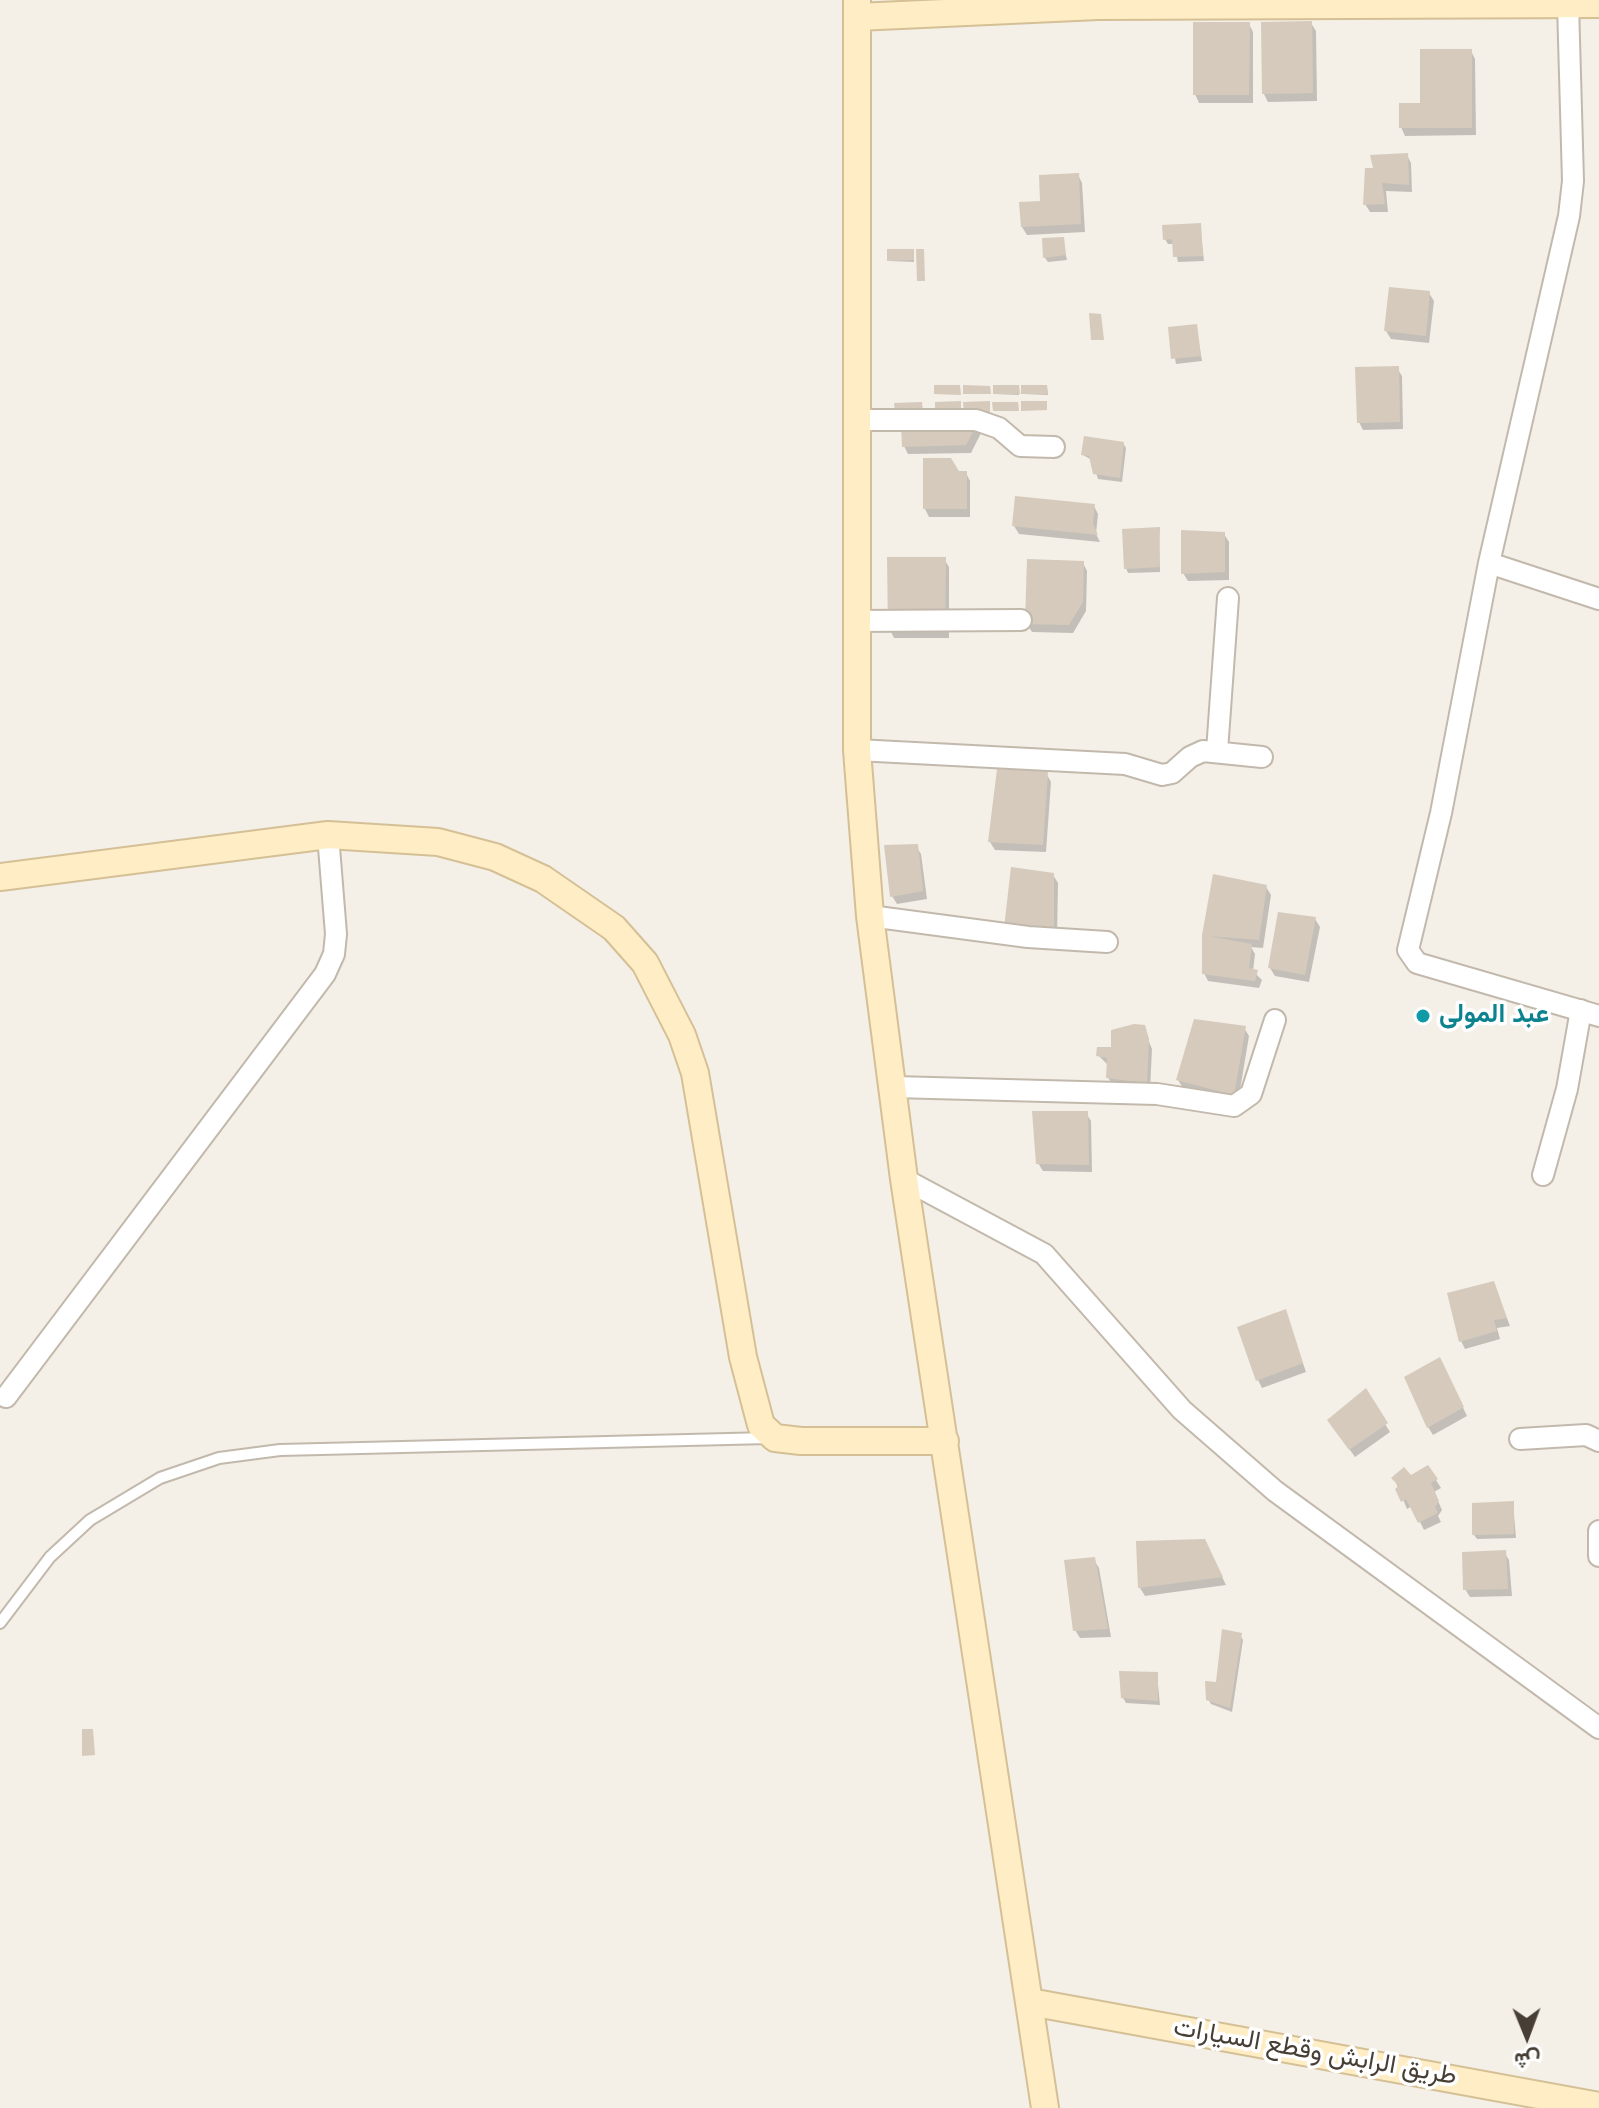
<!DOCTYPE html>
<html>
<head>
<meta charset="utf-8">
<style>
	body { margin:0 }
	#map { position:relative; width:1599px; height:2108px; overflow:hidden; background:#f4efe7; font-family:"Nunito Sans",Vazirmatn,sans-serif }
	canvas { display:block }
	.north { position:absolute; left:1487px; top:1996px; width:80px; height:80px; -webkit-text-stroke:6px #fff; paint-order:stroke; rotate:179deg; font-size:22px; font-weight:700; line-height:32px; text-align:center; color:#473f35 }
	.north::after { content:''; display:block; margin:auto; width:28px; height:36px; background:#473f35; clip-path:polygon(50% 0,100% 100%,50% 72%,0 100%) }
</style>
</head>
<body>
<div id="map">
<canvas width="1599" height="2108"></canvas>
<div class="north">ش</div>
</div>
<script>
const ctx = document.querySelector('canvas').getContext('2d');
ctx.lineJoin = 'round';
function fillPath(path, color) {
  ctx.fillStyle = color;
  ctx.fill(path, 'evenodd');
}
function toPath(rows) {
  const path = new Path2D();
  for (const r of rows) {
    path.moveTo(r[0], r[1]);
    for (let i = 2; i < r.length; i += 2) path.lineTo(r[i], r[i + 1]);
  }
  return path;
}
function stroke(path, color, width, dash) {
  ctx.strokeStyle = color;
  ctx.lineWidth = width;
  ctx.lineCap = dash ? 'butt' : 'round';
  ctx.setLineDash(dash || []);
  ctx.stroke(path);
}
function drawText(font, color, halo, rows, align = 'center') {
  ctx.font = font + ' "Nunito Sans",Vazirmatn,sans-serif';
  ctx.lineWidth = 7;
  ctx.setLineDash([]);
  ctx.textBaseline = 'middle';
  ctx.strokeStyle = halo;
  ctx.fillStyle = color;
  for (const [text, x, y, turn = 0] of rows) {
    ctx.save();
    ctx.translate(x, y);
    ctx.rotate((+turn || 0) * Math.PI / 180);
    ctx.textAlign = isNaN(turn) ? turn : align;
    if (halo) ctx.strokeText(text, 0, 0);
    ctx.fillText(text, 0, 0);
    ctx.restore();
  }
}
const shadow = toPath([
	[1311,23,1316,31,1317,101,1268,102,1264,94],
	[1249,24,1253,32,1253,103,1199,103,1195,94],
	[1471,51,1475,59,1476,135,1405,136,1401,127],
	[1407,155,1411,163,1412,192,1386,191,1388,212,1370,212,1365,204,1376,170],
	[1078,175,1082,183,1085,232,1027,235,1022,227,1043,203],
	[1200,225,1204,261,1178,262,1174,244,1168,244,1165,239],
	[1062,239,1067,260,1048,262,1045,258],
	[914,252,914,262,889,261],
	[1429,293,1434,301,1429,343,1391,339,1386,331],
	[1196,326,1202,361,1176,364,1170,329],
	[1397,368,1402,376,1403,429,1363,430,1359,422],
	[1047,388,1048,395,1023,394],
	[1018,389,1019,395,995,394],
	[978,423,982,431,971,453,908,454,904,446],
	[1123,443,1126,448,1122,482,1098,479,1092,460,1083,455],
	[958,473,966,473,970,481,970,517,929,517,925,509],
	[1094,506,1098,514,1096,534,1100,542,1019,534,1014,526],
	[1159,529,1160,572,1128,573,1126,568],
	[1224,534,1229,542,1229,580,1188,581,1183,573],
	[944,559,949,567,949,638,894,638,890,630],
	[1083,563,1087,571,1086,611,1073,633,1032,632,1027,624],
	[1046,773,1051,782,1046,852,995,850,990,842],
	[916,846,921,854,927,899,897,904,892,896],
	[1053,875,1058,883,1057,937,1011,936],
	[1266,887,1271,895,1263,948,1251,947,1255,954,1253,971,1262,980,1259,988,1208,981,1204,973,1204,935],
	[1315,919,1320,927,1309,982,1275,976,1270,968],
	[1143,1027,1152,1049,1150,1090,1112,1085,1108,1077,1108,1065,1098,1055],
	[1244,1028,1249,1036,1238,1102,1183,1088,1178,1080],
	[1086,1113,1091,1121,1092,1172,1043,1171,1038,1163],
	[1493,1283,1510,1326,1497,1328,1500,1339,1465,1349,1461,1341],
	[1285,1311,1306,1372,1262,1388,1258,1380],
	[1444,1368,1467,1416,1433,1435,1428,1427],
	[1365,1391,1390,1432,1355,1457,1335,1429],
	[1394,1478,1436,1480,1441,1488,1434,1492,1442,1510,1438,1516,1441,1522,1424,1530,1412,1506,1407,1509],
	[1513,1503,1516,1538,1477,1539,1474,1535],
	[1138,1543,1209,1550,1226,1585,1145,1596,1140,1588],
	[1504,1552,1509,1560,1512,1596,1470,1597,1465,1589],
	[1094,1560,1099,1568,1111,1637,1080,1638,1075,1630],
	[1240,1635,1243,1640,1232,1712,1211,1704,1208,1699],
	[1157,1674,1160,1705,1126,1703,1123,1698]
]);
const building = toPath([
	[1312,21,1313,93,1262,94,1261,22],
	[1193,22,1250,22,1249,95,1193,95],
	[1420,49,1472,49,1472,128,1399,128,1399,103,1420,103],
	[1408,153,1409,185,1382,183,1385,204,1363,205,1365,168,1373,168,1370,155],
	[1079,173,1081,224,1021,227,1019,202,1040,201,1039,175],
	[1201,223,1203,256,1173,257,1172,239,1163,240,1162,225],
	[1064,237,1066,255,1043,258,1042,238],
	[887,249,914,249,914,260,887,261],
	[916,249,924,249,925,281,917,281],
	[1389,287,1430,291,1426,336,1384,331],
	[1089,313,1101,314,1104,340,1091,340],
	[1197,324,1201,356,1171,359,1168,327],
	[1399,366,1400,422,1357,423,1355,367],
	[934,385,960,385,961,395,934,394],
	[963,385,990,386,991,394,963,394],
	[993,385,1019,385,1020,394,993,394],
	[1021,385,1047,385,1048,394,1021,394],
	[961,401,961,412,935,412,935,402],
	[990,401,990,412,964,412,963,402],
	[1021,401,1047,401,1047,410,1021,411],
	[922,402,923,412,895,412,894,403],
	[992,402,1018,402,1019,411,993,411],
	[979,421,966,445,902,447,901,423],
	[1084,436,1124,442,1120,478,1093,474,1089,456,1081,455],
	[923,458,951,458,959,471,967,471,967,509,923,509],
	[1015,496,1095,504,1093,524,1098,535,1012,526],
	[1160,527,1159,567,1124,569,1122,529],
	[1181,530,1225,532,1225,572,1181,574],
	[887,557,946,557,945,631,888,631],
	[1027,559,1084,561,1083,602,1069,625,1025,624],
	[997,769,1048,771,1043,845,988,842],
	[918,844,923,891,890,897,884,845],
	[1011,867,1054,873,1054,929,1004,928],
	[1213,874,1267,885,1259,940,1208,936,1252,944,1249,968,1258,970,1255,981,1202,974,1202,935],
	[1278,912,1316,917,1305,975,1268,968],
	[1194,1019,1246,1026,1234,1095,1176,1080],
	[1134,1024,1145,1025,1149,1039,1147,1083,1106,1078,1107,1058,1096,1056,1097,1047,1111,1047,1111,1030],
	[1032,1111,1088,1111,1089,1165,1036,1164],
	[1494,1281,1507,1318,1494,1320,1497,1331,1459,1342,1447,1293],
	[1286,1309,1303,1363,1256,1381,1237,1327],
	[1440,1357,1464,1407,1427,1428,1404,1377],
	[1366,1388,1388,1423,1349,1450,1327,1420],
	[1428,1465,1438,1479,1431,1483,1439,1501,1435,1507,1438,1513,1418,1523,1406,1499,1401,1502,1395,1489,1399,1486,1391,1478,1404,1467,1411,1475],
	[1514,1501,1514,1534,1472,1535,1472,1503],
	[1205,1539,1223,1577,1138,1588,1136,1541],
	[1506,1550,1508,1589,1463,1590,1462,1552],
	[1095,1557,1108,1629,1073,1631,1064,1560],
	[1222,1629,1242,1633,1230,1708,1206,1700,1205,1681,1216,1682],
	[1119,1671,1158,1672,1158,1701,1121,1698],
	[82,1729,93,1729,95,1755,82,1756]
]);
const lane = toPath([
	[0,1623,50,1557,90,1520,160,1478,219,1458,280,1450,769,1438]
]);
const street = toPath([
	[1568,4,1573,181,1569,216,1489,563,1441,813,1408,950,1417,963,1599,1016],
	[856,420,976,420,999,428,1020,446,1054,447],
	[1489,563,1599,599],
	[856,621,1021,620],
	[857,750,1125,764,1162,775,1172,773,1190,757,1203,751,1262,757],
	[1217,751,1228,598],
	[870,916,1028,937,1107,942],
	[894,1087,1157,1094,1234,1106,1251,1094,1275,1020],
	[1543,1175,1567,1089,1581,1010],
	[904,1179,1044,1254,1182,1410,1275,1491,1599,1728],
	[6,1397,325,974,334,954,336,934,328,835],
	[1520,1439,1586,1435,1599,1441],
	[1599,1531,1599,1556]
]);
const secondary = toPath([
	[857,0,857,750,870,916,904,1179,1045,2108],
	[857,17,1098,6,1599,4],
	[0,877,328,835,438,842,495,857,543,879,614,928,645,963,682,1035,695,1073,743,1357,761,1425,775,1438,801,1441,945,1441],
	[1030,2002,1599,2106]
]);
const markers = [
	[1423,1016,8,"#0f9aa8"]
];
const cultureNames = [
	["عبد المولى",1439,1016]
];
const streetNames = [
	["طريق الرابش وقطع السيارات",1315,2053,10]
];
fillPath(shadow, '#0003');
fillPath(building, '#d5cabc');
stroke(lane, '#c2b9ac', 14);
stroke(street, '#c2b9ac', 24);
stroke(secondary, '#d5c096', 30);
stroke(lane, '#fff', 10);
stroke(street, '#fff', 20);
stroke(secondary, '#ffedc5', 26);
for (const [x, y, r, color] of markers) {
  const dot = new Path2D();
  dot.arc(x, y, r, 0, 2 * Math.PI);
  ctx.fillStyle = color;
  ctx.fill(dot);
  stroke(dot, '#fff', 3);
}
drawText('bold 26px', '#0d838f', '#fff', cultureNames, 'left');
drawText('26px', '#473f35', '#fff', streetNames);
</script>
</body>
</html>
